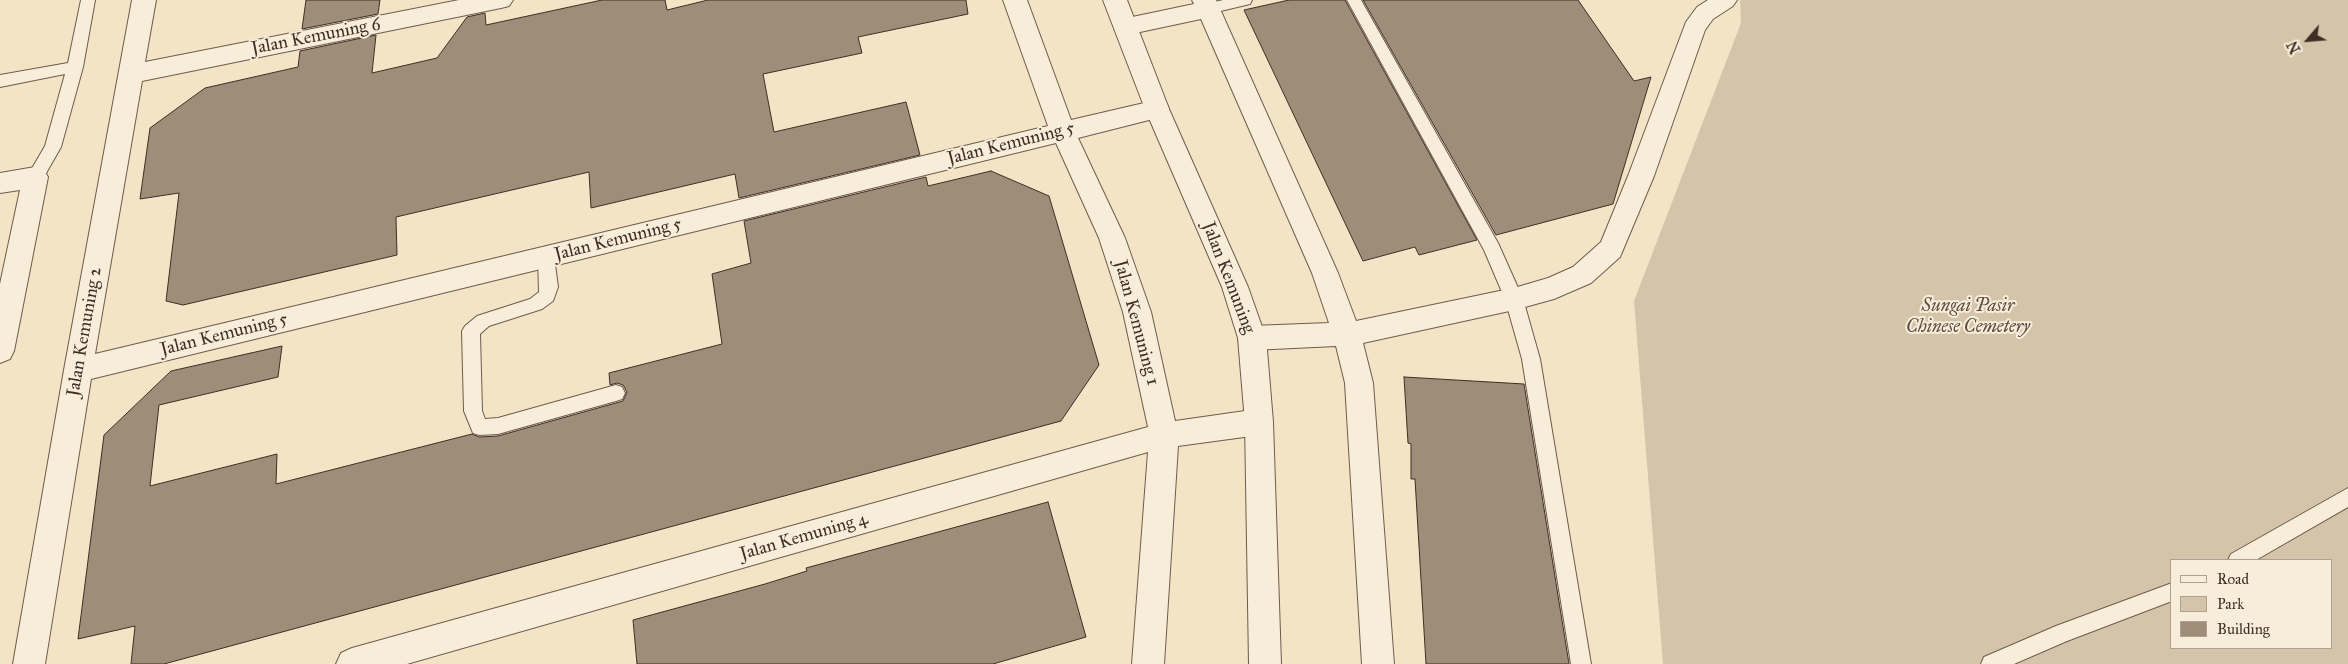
<!DOCTYPE html>
<html>
<head>
<meta charset="utf-8">
<style>
	body { margin:0 }
	#map { position:relative; width:2348px; height:664px; overflow:hidden; background:#f3e4c5; font-family:"IM FELL Great Primer",serif }
	canvas { display:block }
	.legend { position:absolute; left:2170px; top:559px; width:162px; height:90px; box-sizing:border-box; background:#f7edd9; border:1px solid #ada192; margin:0; padding:6px 9px; list-style:none; font-size:15px; color:#3f2e27 }
	.legend li { display:flex; align-items:center; gap:10px; height:25px }
	.legend b { width:25px; border:1px solid #ada192 }
	.north { position:absolute; left:2283px; top:15px; width:50px; height:50px; -webkit-text-stroke:4px #f7edd9; paint-order:stroke; rotate:243deg; font-size:14px; font-weight:700; line-height:20px; text-align:center; color:#3f2e27 }
	.north::after { content:''; display:block; margin:auto; width:18px; height:22px; background:#3f2e27; clip-path:polygon(50% 0,100% 100%,50% 72%,0 100%) }
</style>
</head>
<body>
<div id="map">
<canvas width="2348" height="664"></canvas>
<ul class="legend">
<li><b style="height:6px;background:#f7edd9"></b>Road</li>
<li><b style="height:14px;background:#d4c5aa"></b>Park</li>
<li><b style="height:14px;background:#9d8d79"></b>Building</li>
</ul>
<div class="north">N</div>
</div>
<script>
const ctx = document.querySelector('canvas').getContext('2d');
ctx.lineJoin = 'round';
function fillPath(path, color) {
  ctx.fillStyle = color;
  ctx.fill(path, 'evenodd');
}
function toPath(rows) {
  const path = new Path2D();
  for (const r of rows) {
    path.moveTo(r[0], r[1]);
    for (let i = 2; i < r.length; i += 2) path.lineTo(r[i], r[i + 1]);
  }
  return path;
}
function stroke(path, color, width, dash) {
  ctx.strokeStyle = color;
  ctx.lineWidth = width;
  ctx.lineCap = dash ? 'butt' : 'round';
  ctx.setLineDash(dash || []);
  ctx.stroke(path);
}
function drawText(font, color, halo, rows, align = 'center') {
  ctx.font = font + ' "IM FELL Great Primer",serif';
  ctx.lineWidth = 4;
  ctx.setLineDash([]);
  ctx.textBaseline = 'middle';
  ctx.strokeStyle = halo;
  ctx.fillStyle = color;
  for (const [text, x, y, turn = 0] of rows) {
    ctx.save();
    ctx.translate(x, y);
    ctx.rotate((+turn || 0) * Math.PI / 180);
    ctx.textAlign = isNaN(turn) ? turn : align;
    if (halo) ctx.strokeText(text, 0, 0);
    ctx.fillText(text, 0, 0);
    ctx.restore();
  }
}
const green = toPath([
	[1740,0,2348,0,2348,664,1663,664,1634,301,1741,23],
	[2172,560,2332,560,2332,648,2172,648]
]);
const building = toPath([
	[306,0,380,0,378,14,302,29,306,0],
	[602,0,665,0,667,10,708,0,966,0,968,14,858,37,862,53,763,74,774,132,906,102,920,155,739,198,735,174,591,208,589,172,396,217,397,255,183,305,166,301,179,193,140,199,150,128,205,88,298,67,300,51,376,35,372,73,437,58,467,17,485,13,486,25,602,0],
	[1289,0,1345,0,1477,240,1419,255,1415,247,1363,261,1244,10,1289,0],
	[1363,0,1578,0,1634,81,1651,77,1613,204,1496,235,1363,0],
	[991,171,1049,196,1099,365,1061,421,164,664,131,664,135,626,78,639,104,435,171,371,282,346,278,377,159,405,150,486,277,454,276,484,472,434,479,437,498,436,623,401,627,392,623,385,617,383,610,385,609,373,722,344,712,274,751,263,744,221,926,177,928,186,991,171],
	[1404,377,1524,384,1569,664,1426,664,1415,479,1411,479,1411,444,1408,443,1404,377],
	[1048,502,1086,637,993,664,637,664,633,620,765,584,807,571,806,568,1048,502]
]);
const service = toPath([
	[81,0,95,0,83,67,61,147,41,182,35,183,29,182,27,177,45,146,65,74,0,87,0,75,68,63,81,0],
	[1223,0,1252,0,1250,4,1208,14,1203,13,1201,9,1203,5,1223,0],
	[1347,0,1361,0,1498,243,1523,299,1540,359,1591,664,1571,664,1522,359,1505,299,1484,250,1347,0],
	[546,250,552,252,554,257,558,287,553,301,542,309,489,326,480,334,482,411,485,419,498,418,616,385,622,387,625,393,622,399,616,401,498,434,479,435,473,433,464,411,462,331,465,326,477,316,530,299,539,292,538,257,540,252,546,250],
	[2348,488,2348,507,2256,560,2228,560,2231,554,2348,488],
	[2172,583,2172,601,2067,641,2014,664,1981,664,1984,657,2056,626,2172,583]
]);
const minor = toPath([
	[132,0,156,0,145,62,459,0,513,0,509,6,501,8,142,81,95,354,1048,126,1003,0,1027,0,1071,120,1157,100,1166,102,1169,109,1166,116,1157,118,1078,138,1125,238,1151,312,1175,421,1259,409,1269,413,1273,422,1269,431,1259,435,1178,446,1164,664,1132,664,1148,452,407,664,336,664,341,653,352,648,1148,427,1123,312,1099,238,1056,143,91,379,45,664,13,664,64,370,132,0],
	[1192,0,1216,0,1338,273,1356,321,1514,288,1548,278,1573,267,1601,242,1628,176,1686,22,1697,7,1708,0,1737,0,1733,6,1713,19,1705,30,1654,176,1620,257,1591,283,1554,299,1514,310,1363,343,1373,383,1394,664,1362,664,1345,383,1336,346,1252,350,1242,346,1238,338,1242,330,1252,326,1329,323,1312,273,1201,19,1126,35,1118,32,1114,26,1118,20,1194,4,1192,0],
	[35,167,44,170,48,177,14,351,10,359,0,363,0,284,20,190,0,193,0,173,35,167]
]);
const tertiary = toPath([
	[1103,0,1127,0,1169,109,1248,287,1266,338,1273,422,1281,664,1249,664,1245,422,1238,338,1222,287,1145,109,1103,0]
]);
const streetNames = [
	["Jalan Kemuning 6",316,37,-11],
	["Jalan Kemuning 5",1011,144,-14],
	["Jalan Kemuning 5",618,240,-14],
	["Jalan Kemuning",1228,278,69],
	["Jalan Kemuning 1",1136,323,75],
	["Jalan Kemuning 2",85,332,-80],
	["Jalan Kemuning 5",224,335,-14],
	["Jalan Kemuning 4",804,537,-16]
];
const parkNames = [
	["Sungai Pasir",1968,307],
	["Chinese Cemetery",1968,328]
];
fillPath(green, '#d4c5aa');
fillPath(building, '#9d8d79');
stroke(building, '#3f2e27', 1);
stroke(service, '#6c5c4e', 2);
stroke(minor, '#6c5c4e', 2);
stroke(tertiary, '#6c5c4e', 2);
fillPath(service, '#f7edd9');
fillPath(minor, '#f7edd9');
fillPath(tertiary, '#f7edd9');
drawText('18px', '#3f2e27', '#f7edd9', streetNames);
drawText('italic 18px', '#5d4c41', '#f7edd9', parkNames);
</script>
</body>
</html>
